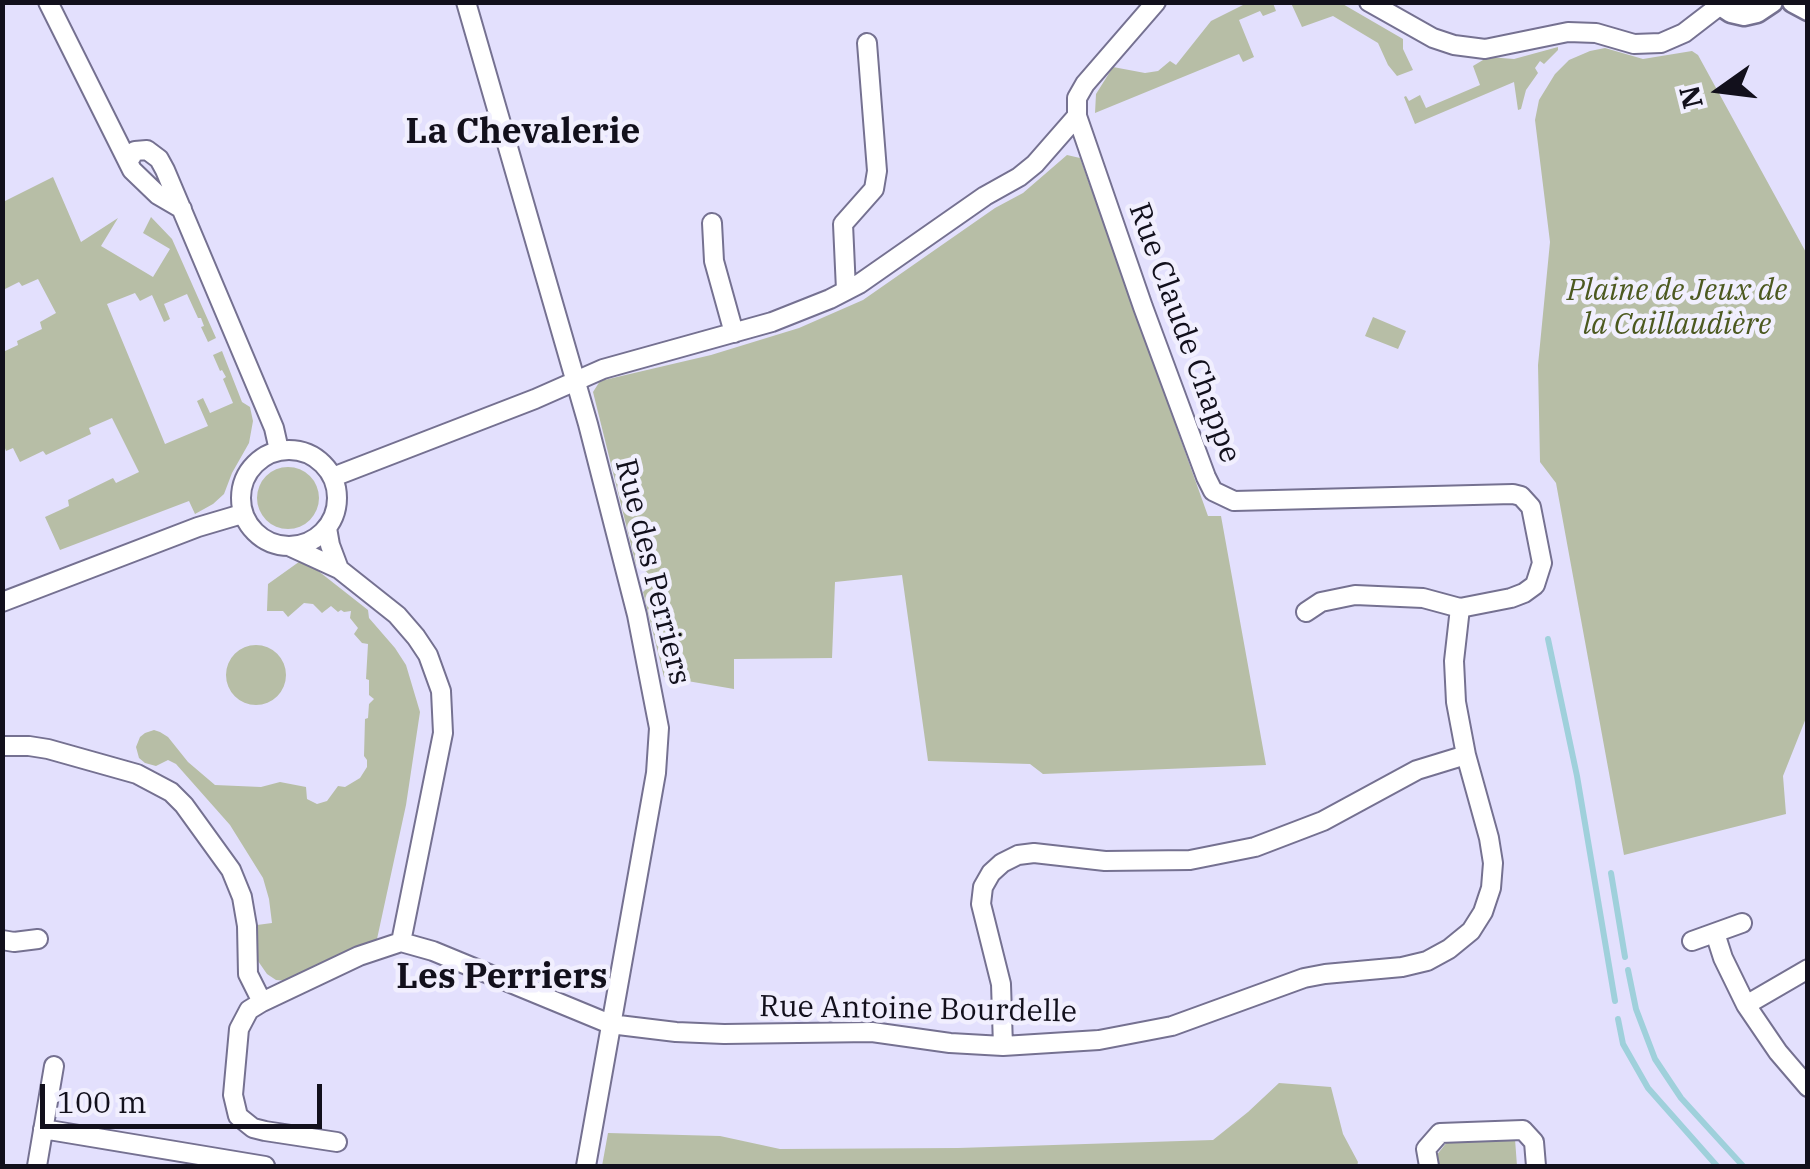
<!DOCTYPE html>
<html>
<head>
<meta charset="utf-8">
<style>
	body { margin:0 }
	#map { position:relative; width:1810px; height:1169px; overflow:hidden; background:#e3e0fd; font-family:"IBM Plex Serif",serif }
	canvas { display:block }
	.frame { position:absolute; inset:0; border:5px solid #12101c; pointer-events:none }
	.north { position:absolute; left:1670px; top:40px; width:100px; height:100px; -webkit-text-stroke:8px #f1effe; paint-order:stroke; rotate:256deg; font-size:28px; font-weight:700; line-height:40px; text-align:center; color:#12101c }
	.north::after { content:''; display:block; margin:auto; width:35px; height:45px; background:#12101c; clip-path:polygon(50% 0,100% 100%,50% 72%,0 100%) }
	.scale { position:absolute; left:40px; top:1084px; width:282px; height:45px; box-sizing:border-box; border:5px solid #12101c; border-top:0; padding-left:12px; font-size:30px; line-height:35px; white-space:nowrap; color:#12101c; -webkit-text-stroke:8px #f1effe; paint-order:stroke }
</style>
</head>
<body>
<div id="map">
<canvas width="1810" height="1169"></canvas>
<div class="frame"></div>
<div class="north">N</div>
<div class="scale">100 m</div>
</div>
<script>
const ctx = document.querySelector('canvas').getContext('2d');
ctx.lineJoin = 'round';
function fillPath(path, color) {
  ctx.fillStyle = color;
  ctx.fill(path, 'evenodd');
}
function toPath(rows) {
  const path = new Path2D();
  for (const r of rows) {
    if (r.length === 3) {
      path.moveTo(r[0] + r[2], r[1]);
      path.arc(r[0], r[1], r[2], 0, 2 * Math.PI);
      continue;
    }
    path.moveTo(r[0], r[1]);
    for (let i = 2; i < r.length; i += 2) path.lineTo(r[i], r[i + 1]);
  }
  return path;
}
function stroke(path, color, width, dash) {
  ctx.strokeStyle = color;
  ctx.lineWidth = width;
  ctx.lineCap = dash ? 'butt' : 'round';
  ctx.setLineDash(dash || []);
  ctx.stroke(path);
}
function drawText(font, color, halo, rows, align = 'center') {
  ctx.font = font + ' "IBM Plex Serif",serif';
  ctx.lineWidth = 9;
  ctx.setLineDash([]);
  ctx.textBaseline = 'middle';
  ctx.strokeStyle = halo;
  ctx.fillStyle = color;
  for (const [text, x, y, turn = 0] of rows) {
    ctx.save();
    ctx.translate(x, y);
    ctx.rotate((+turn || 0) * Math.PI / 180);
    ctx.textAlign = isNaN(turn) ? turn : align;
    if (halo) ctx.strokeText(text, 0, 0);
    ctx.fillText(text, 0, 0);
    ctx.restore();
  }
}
const green = toPath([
	[1249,2,1273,3,1276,11,1263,16,1260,11,1239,20,1254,57,1243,62,1239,54,1095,113,1096,94,1113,67,1145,73,1158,71,1170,61,1176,65,1211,21],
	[1291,3,1341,3,1403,39,1403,49,1413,70,1397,76,1388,65,1378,43,1333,16,1302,27],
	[1558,47,1558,50,1544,64,1540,61,1535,68,1538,73,1526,90,1521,109,1518,110,1514,82,1415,124,1404,97,1406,96,1409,101,1420,95,1426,108,1480,85,1473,66,1488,57,1514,59],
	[1605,48,1643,59,1692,51,1698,55,1808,256,1808,713,1783,776,1786,814,1624,855,1556,483,1540,462,1538,365,1550,242,1535,120,1539,100,1555,74,1569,60,1590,51],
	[1067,155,1080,158,1208,516,1221,516,1266,765,1043,774,1030,764,928,761,902,575,835,582,832,658,734,659,734,689,664,677,643,592,650,585,647,572,636,565,593,392,600,381,711,355,799,328,863,300,995,208,1023,193],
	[53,177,81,242,118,218,101,246,153,277,170,249,143,233,151,217,172,239,216,338,208,342,201,327,204,326,201,318,198,318,187,294,164,304,170,319,164,322,152,295,140,301,135,293,107,304,165,444,208,426,197,401,203,398,210,413,233,403,223,379,226,377,222,370,220,371,213,355,222,351,242,402,250,407,253,421,249,443,232,473,224,494,213,504,195,514,189,501,60,550,45,517,69,506,68,500,113,478,116,483,139,472,112,418,89,428,91,434,46,455,43,451,20,462,13,448,6,451,3,443,3,352,18,345,17,341,42,329,40,322,56,313,38,279,22,286,19,282,3,290,3,202],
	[1373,317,1406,331,1398,349,1365,336],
	[288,498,31],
	[303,559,368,610,369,618,395,648,406,665,420,712,406,805,377,939,288,981,276,980,267,974,258,961,257,925,272,923,269,899,263,878,230,825,176,764,168,760,156,766,145,763,139,758,136,747,140,737,145,733,154,730,160,732,168,737,188,762,215,785,261,787,280,782,306,787,307,799,317,804,327,801,338,786,345,787,360,778,367,767,367,760,364,756,365,719,368,718,369,704,374,699,369,695,369,680,366,679,368,644,362,643,354,634,358,628,350,618,351,611,344,612,341,610,338,612,331,606,322,613,313,604,304,603,288,617,283,611,267,611,268,584],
	[256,675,30],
	[1279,1083,1331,1087,1343,1134,1358,1162,1357,1166,602,1166,608,1133,720,1136,780,1149,958,1148,1213,1140,1248,1112],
	[1515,1139,1517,1166,1437,1166,1436,1156,1447,1142]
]);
const stream = toPath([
	[1548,639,1577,776,1615,1001],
	[1611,873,1625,957],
	[1628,970,1636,1009,1655,1059,1681,1098,1743,1166],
	[1618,1019,1623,1044,1648,1088,1717,1166]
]);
const minor = toPath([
	[48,2,132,170,158,195,182,209],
	[466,2,588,424,637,615,659,728,656,773,586,1166],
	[1369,2,1433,38,1454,45,1485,49,1568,32,1596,33,1634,44,1661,43,1684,33,1719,6],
	[1077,116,1143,307,1206,477,1213,491,1234,501,1513,494,1521,496,1531,507,1542,563,1535,585,1524,593,1511,598,1460,608,1423,598,1355,595,1321,602,1306,612],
	[128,162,135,151,147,150,159,159,165,170,274,428,279,450],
	[712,223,714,261,734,333],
	[846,290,843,224,874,189,877,171,867,43],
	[289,498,48],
	[333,477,535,399,603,369,772,322,830,299,859,284,985,196,1019,177,1035,164,1077,116,1077,98,1085,84,1156,2],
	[291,547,339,569,330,545,327,528],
	[339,569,397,615,416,637,428,655,441,691,443,733,401,942],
	[2,602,198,527,242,514],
	[2,746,29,746,48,749,137,774,171,792,184,805,231,870,242,897,247,926,248,974,262,1002,359,956,401,942,433,951,610,1024,676,1032,724,1034,872,1032,950,1043,1003,1046,1099,1040,1172,1026,1304,978,1325,974,1402,967,1427,961,1449,949,1471,931,1483,912,1491,888,1493,863,1489,838,1466,755,1456,702,1454,661,1460,608],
	[1715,933,1723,958,1746,1005],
	[2,940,14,942,38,939],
	[1692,941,1742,923],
	[1808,969,1746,1005,1778,1052,1808,1087],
	[262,1002,249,1010,239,1029,233,1095,238,1116,253,1128,265,1131,337,1142],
	[1003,1046,1001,984,981,904,983,887,991,873,1002,863,1018,855,1034,853,1105,861,1190,860,1255,847,1323,821,1417,770,1466,755],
	[43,1129,265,1166],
	[37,1166,54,1066],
	[1429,1166,1426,1149,1440,1133,1523,1130,1534,1142,1536,1166]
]);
const tertiary = toPath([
	[1716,2,1731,12,1744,15,1757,12,1772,2],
	[1793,2,1808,10]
]);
const parkNames = [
	["Plaine de Jeux de",1677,291],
	["la Caillaudière",1677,325]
];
const streetNames = [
	["Rue Claude Chappe",1184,333,70],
	["Rue des Perriers",652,572,76],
	["Rue Antoine Bourdelle",918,1010,1]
];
const quarterNames = [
	["La Chevalerie",523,133],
	["Les Perriers",502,978]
];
fillPath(green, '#b7bea6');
stroke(stream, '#9fd0db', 6);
stroke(minor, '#757191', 22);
stroke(tertiary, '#757191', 25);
stroke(minor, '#fff', 18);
stroke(tertiary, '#fff', 20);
drawText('italic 30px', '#4c5920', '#f1effe', parkNames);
drawText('30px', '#12101c', '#f1effe', streetNames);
drawText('bold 35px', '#12101c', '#f1effe', quarterNames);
</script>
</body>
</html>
